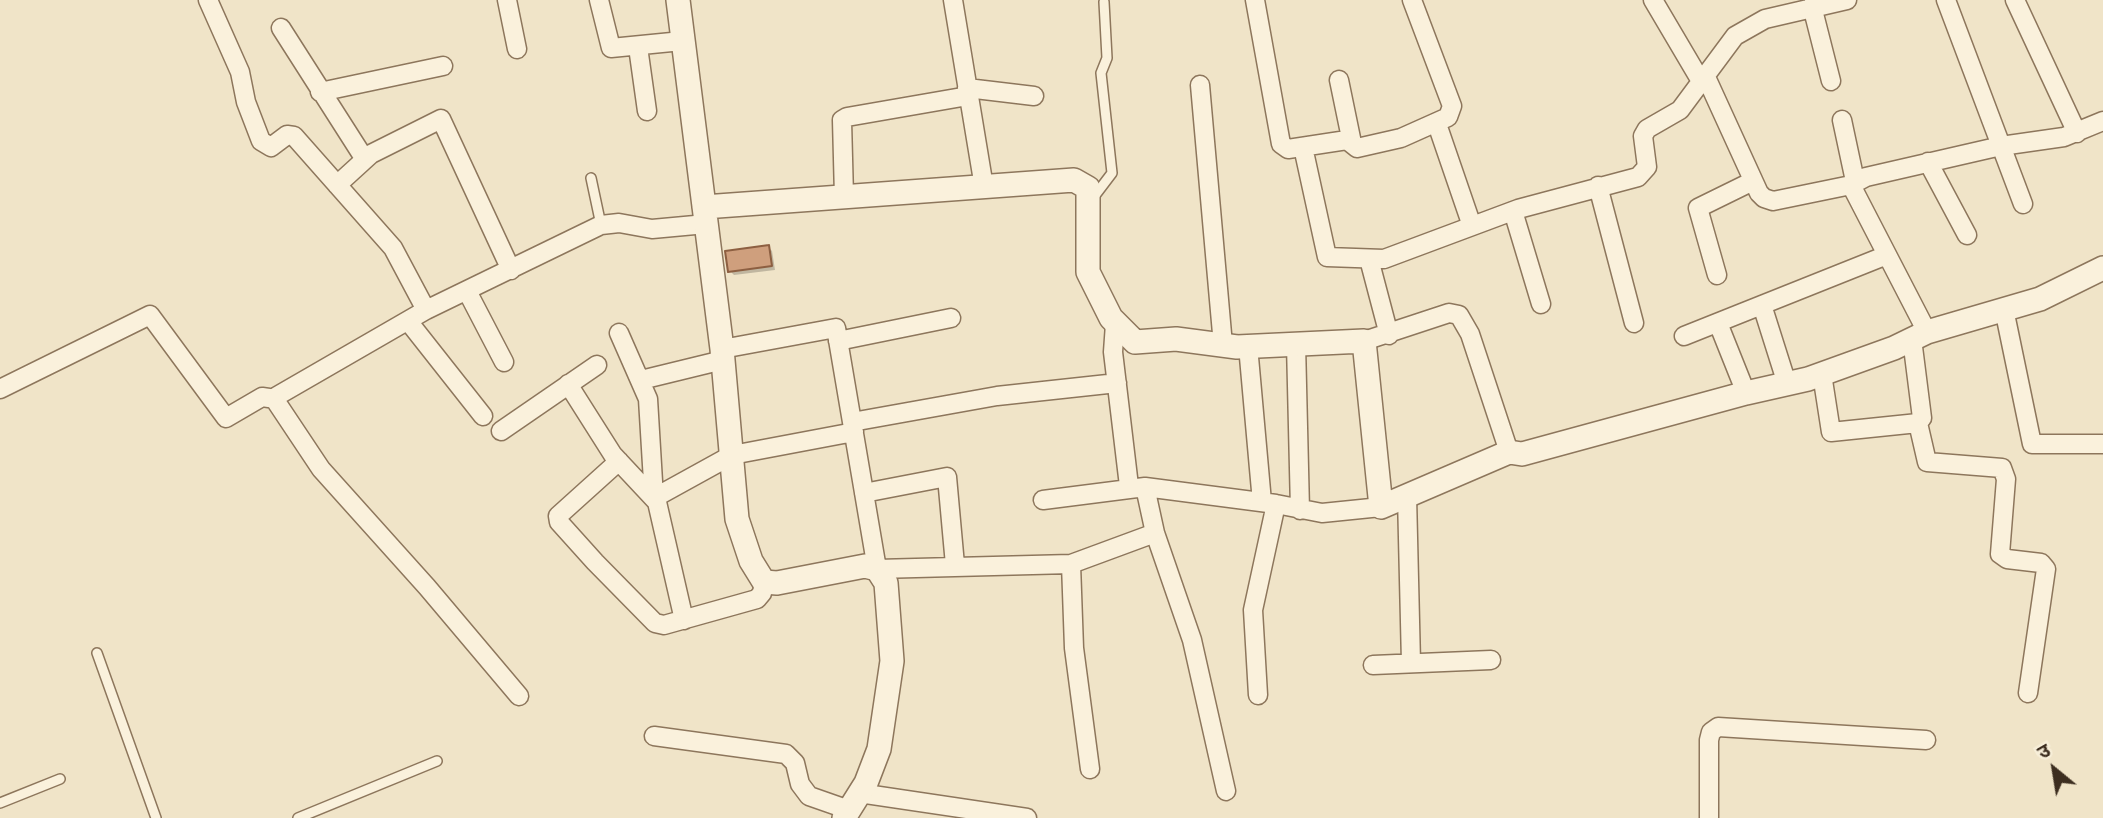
<!DOCTYPE html>
<html>
<head>
<meta charset="utf-8">
<style>
	body { margin:0 }
	#map { position:relative; width:2103px; height:818px; overflow:hidden; background:#f0e4c8; font-family:Lora,"Noto Sans Devanagari",serif }
	canvas { display:block }
	.north { position:absolute; left:2019px; top:734px; width:70px; height:70px; -webkit-text-stroke:5px #f7eed8; paint-order:stroke; rotate:330deg; font-size:19px; font-weight:700; line-height:28px; text-align:center; color:#3d2e20 }
	.north::after { content:''; display:block; margin:auto; width:24px; height:32px; background:#3d2e20; clip-path:polygon(50% 0,100% 100%,50% 72%,0 100%) }
</style>
</head>
<body>
<div id="map">
<canvas width="2103" height="818"></canvas>
<div class="north">उ</div>
</div>
<script>
const ctx = document.querySelector('canvas').getContext('2d');
ctx.lineJoin = 'round';
function fillPath(path, color) {
  ctx.fillStyle = color;
  ctx.fill(path, 'evenodd');
}
function toPath(rows) {
  const path = new Path2D();
  for (const r of rows) {
    path.moveTo(r[0], r[1]);
    for (let i = 2; i < r.length; i += 2) path.lineTo(r[i], r[i + 1]);
  }
  return path;
}
function stroke(path, color, width, dash) {
  ctx.strokeStyle = color;
  ctx.lineWidth = width;
  ctx.lineCap = dash ? 'butt' : 'round';
  ctx.setLineDash(dash || []);
  ctx.stroke(path);
}
const shadow = toPath([
	[768,247,772,251,775,270,734,275,730,271]
]);
const building = toPath([
	[769,245,772,266,728,272,725,251,769,245]
]);
const service = toPath([
	[591,178,601,225],
	[1093,198,1112,173,1101,73,1107,58,1104,2],
	[97,653,156,818],
	[0,803,60,779],
	[298,818,437,761]
]);
const minor = toPath([
	[208,0,240,72,246,102,261,141,271,147,287,135,294,136,393,248,426,310],
	[507,0,517,49],
	[599,0,611,48,682,41],
	[953,0,984,187],
	[1255,0,1281,144,1288,149,1347,140,1357,148,1401,138,1448,117,1452,106,1412,0],
	[1653,0,1702,83],
	[1946,0,2023,204],
	[2015,0,2077,133],
	[1812,6,1831,81],
	[281,28,364,158],
	[638,47,647,111],
	[1706,77,1759,193,1764,198,1773,201,1851,185,1927,332],
	[1339,80,1352,143],
	[1200,85,1223,345],
	[967,88,1034,96],
	[320,92,443,66],
	[1842,120,1855,181],
	[1437,124,1472,226],
	[1303,147,1327,257,1384,259,1518,209,1638,177,1647,167,1643,136,1647,129,1680,110,1735,36,1765,19,1847,0],
	[1928,162,1967,235],
	[337,185,371,154,441,119,511,270],
	[1851,185,1866,177,2001,146,2064,137,2103,121],
	[1598,186,1634,323],
	[844,197,842,120,847,117,968,96],
	[1513,211,1541,304],
	[1369,259,1389,335],
	[1717,275,1698,208,1753,181],
	[467,291,504,362],
	[1762,305,1787,384],
	[2004,309,2032,444,2103,444],
	[408,321,483,416],
	[1718,323,1746,393],
	[1115,324,1113,352,1129,486],
	[619,333,648,399,654,498,732,455,854,432],
	[1684,336,1887,255],
	[838,341,951,318],
	[1364,341,1449,313,1459,315,1470,334,1509,452],
	[1296,344,1300,510],
	[1248,346,1262,502],
	[722,349,836,328,877,569,1071,564,1155,533],
	[1822,374,1831,432,1918,423,1922,418,1912,339],
	[641,380,723,360],
	[568,384,613,455,657,502,684,620],
	[0,389,150,315,226,418,262,397,276,399],
	[852,422,997,396,1117,383],
	[1918,423,1927,462,2002,468,2006,479,2000,554,2007,559,2041,563,2046,569,2028,693],
	[501,431,597,365],
	[619,461,558,516,559,522,595,562,655,623,664,625,757,599,762,593,764,582],
	[1145,487,1155,533,1192,640,1226,791],
	[864,493,947,477,955,565],
	[1407,496,1411,663],
	[1043,500,1145,487,1276,504,1322,513,1381,507],
	[1071,564,1074,648,1090,769],
	[1373,665,1491,660],
	[1258,695,1253,610,1276,504],
	[519,696,427,587,321,469,275,400,277,396,426,310,601,225,619,223,652,229,706,224],
	[654,736,786,754,795,763,800,784,809,796,849,810],
	[859,793,1027,818],
	[1709,818,1709,740,1711,732,1718,727,1926,740]
]);
const tertiary = toPath([
	[678,0,722,349,737,519,751,561,764,582,777,583,865,566,877,569,886,583,892,661,879,749,866,783,844,818],
	[704,207,1074,180,1088,188,1088,272,1111,318,1135,342,1176,339,1237,347,1364,341,1381,507,1509,452,1522,454,1746,393,1808,379,1894,348,1927,332,2040,299,2103,268]
]);
fillPath(shadow, '#0003');
fillPath(building, '#cf9f7d');
stroke(building, '#8d5f41', 2);
stroke(service, '#8d765c', 12);
stroke(minor, '#8d765c', 21);
stroke(tertiary, '#8d765c', 26);
stroke(service, '#faf1dc', 9);
stroke(minor, '#faf1dc', 18);
stroke(tertiary, '#faf1dc', 23);
</script>
</body>
</html>
